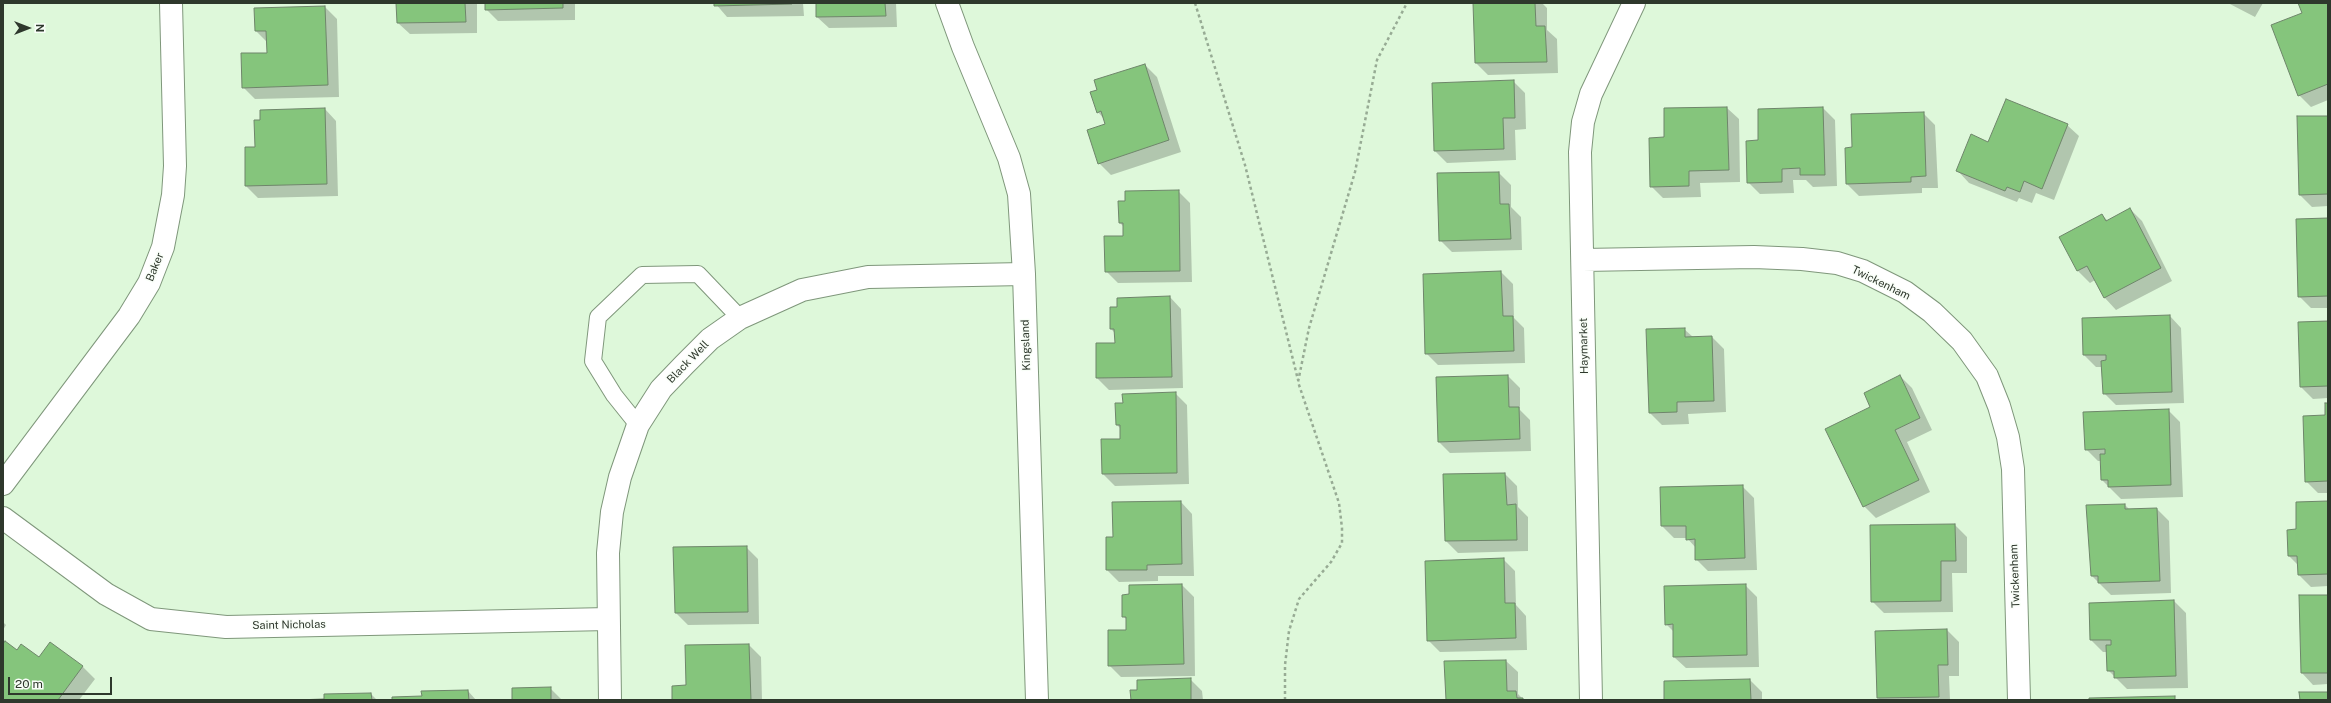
<!DOCTYPE html>
<html>
<head>
<meta charset="utf-8">
<style>
	body { margin:0 }
	#map { position:relative; width:2331px; height:703px; overflow:hidden; background:#def8da; font-family:"Public Sans",sans-serif }
	canvas { display:block }
	.frame { position:absolute; inset:0; border:4px solid #2e382c; pointer-events:none }
	.north { position:absolute; left:8px; top:8px; width:40px; height:40px; -webkit-text-stroke:3px #f9fef8; paint-order:stroke; rotate:90deg; font-size:11px; font-weight:700; line-height:16px; text-align:center; color:#2e382c }
	.north::after { content:''; display:block; margin:auto; width:14px; height:18px; background:#2e382c; clip-path:polygon(50% 0,100% 100%,50% 72%,0 100%) }
	.scale { position:absolute; left:8px; top:677px; width:104px; height:18px; box-sizing:border-box; border:2px solid #2e382c; border-top:0; padding-left:5px; font-size:12px; line-height:14px; white-space:nowrap; color:#2e382c; -webkit-text-stroke:3px #f9fef8; paint-order:stroke }
</style>
</head>
<body>
<div id="map">
<canvas width="2331" height="703"></canvas>
<div class="frame"></div>
<div class="north">N</div>
<div class="scale">20 m</div>
</div>
<script>
const ctx = document.querySelector('canvas').getContext('2d');
ctx.lineJoin = 'round';
function fillPath(path, color) {
  ctx.fillStyle = color;
  ctx.fill(path, 'evenodd');
}
function toPath(rows) {
  const path = new Path2D();
  for (const r of rows) {
    path.moveTo(r[0], r[1]);
    for (let i = 2; i < r.length; i += 2) path.lineTo(r[i], r[i + 1]);
  }
  return path;
}
function stroke(path, color, width, dash) {
  ctx.strokeStyle = color;
  ctx.lineWidth = width;
  ctx.lineCap = dash ? 'butt' : 'round';
  ctx.setLineDash(dash || []);
  ctx.stroke(path);
}
function drawText(font, color, halo, rows, align = 'center') {
  ctx.font = font + ' "Public Sans",sans-serif';
  ctx.lineWidth = 3;
  ctx.setLineDash([]);
  ctx.textBaseline = 'middle';
  ctx.strokeStyle = halo;
  ctx.fillStyle = color;
  for (const [text, x, y, turn = 0] of rows) {
    ctx.save();
    ctx.translate(x, y);
    ctx.rotate((+turn || 0) * Math.PI / 180);
    ctx.textAlign = isNaN(turn) ? turn : align;
    if (halo) ctx.strokeText(text, 0, 0);
    ctx.fillText(text, 0, 0);
    ctx.restore();
  }
}
const shadow = toPath([
	[397,3,477,3,477,33,410,34,398,23],
	[486,3,575,3,575,20,498,21,486,9],
	[612,3,683,3,614,4],
	[715,3,803,3,804,16,727,17],
	[817,3,896,3,897,27,829,28,817,17],
	[1474,3,1542,3,1547,8,1547,30,1557,39,1558,73,1488,75,1476,63],
	[2228,3,2263,3,2255,17],
	[2299,3,2328,3,2328,100,2311,107,2299,95,2303,14],
	[325,7,337,19,339,97,255,99,243,87,268,54,268,43,256,31,255,9],
	[1145,65,1157,77,1181,152,1111,175,1099,163,1106,125,1104,119,1098,112,1098,90],
	[1513,81,1525,93,1526,129,1515,130,1516,160,1447,163,1435,151],
	[1727,108,1739,119,1740,182,1700,183,1701,197,1663,198,1651,186,1665,138],
	[1823,108,1835,120,1837,186,1813,187,1806,180,1793,180,1794,193,1760,194,1748,182,1759,141,1759,110],
	[325,109,336,121,338,196,258,198,246,186,261,121],
	[1923,113,1935,125,1938,188,1922,188,1922,193,1859,196,1847,184,1853,148],
	[2328,117,2328,206,2312,207,2300,195],
	[2067,125,2079,136,2054,200,2036,193,2032,203,2019,198,2017,202,1969,183,1958,171,1989,143],
	[1499,173,1511,185,1511,207,1521,217,1522,250,1452,252,1440,240],
	[1178,191,1190,203,1192,282,1118,283,1106,271,1124,237,1124,227,1120,223],
	[2130,209,2142,221,2172,281,2116,310,2105,298,2095,280,2090,283,2078,271,2060,237,2102,215,2108,221],
	[2328,219,2328,308,2311,308,2299,296],
	[1501,272,1513,284,1514,318,1524,328,1525,363,1438,365,1426,353],
	[1170,297,1181,309,1183,388,1109,390,1097,378,1116,344,1115,333,1111,329],
	[2170,316,2181,328,2184,403,2116,405,2104,393,2103,367,2096,367,2084,355],
	[2328,322,2328,398,2313,399,2301,387],
	[1684,329,1693,337,1712,337,1724,349,1726,412,1688,414,1689,424,1662,425,1650,413],
	[1508,376,1520,388,1520,410,1530,420,1531,451,1450,453,1438,441],
	[1900,376,1912,388,1932,430,1907,442,1930,492,1876,518,1864,506,1872,408],
	[1175,393,1187,405,1189,484,1115,486,1103,474,1121,440,1121,429,1117,425],
	[2328,404,2328,493,2318,493,2306,481,2327,416],
	[2168,410,2180,422,2183,497,2121,499,2102,480,2102,461,2098,461,2086,449],
	[1505,474,1517,486,1518,507,1528,517,1528,551,1458,553,1446,541],
	[1742,486,1754,498,1757,570,1708,571,1696,559,1696,548,1687,538,1674,538,1662,526],
	[1181,502,1192,514,1194,576,1158,576,1158,581,1119,582,1107,570,1107,538,1114,538],
	[2328,502,2328,586,2311,587,2299,575,2298,565,2289,556,2297,530],
	[2125,505,2130,510,2157,509,2169,521,2171,593,2111,595,2092,576,2087,506],
	[1955,525,1967,537,1967,573,1952,573,1953,612,1884,613,1872,601],
	[746,547,758,559,759,624,688,625,676,613],
	[1503,559,1515,571,1516,605,1526,616,1527,650,1440,652,1428,640],
	[1182,585,1194,597,1195,676,1121,677,1109,665,1127,631,1127,620,1123,616],
	[1745,585,1757,597,1759,667,1686,668,1674,657,1674,632,1666,624],
	[2328,596,2328,684,2313,685,2302,673],
	[2174,601,2186,613,2188,688,2127,689,2108,670,2107,652,2103,652,2091,640],
	[3,622,6,625,3,630],
	[1947,630,1959,642,1959,676,1949,676,1950,700,1880,700,1878,698],
	[51,643,83,667,95,679,79,700,3,700,3,646,39,658],
	[749,645,761,657,762,700,673,700,687,686],
	[1506,661,1518,672,1518,694,1524,700,1447,700],
	[1190,679,1202,691,1203,700,1132,700,1138,691],
	[1750,680,1762,692,1762,700,1665,700],
	[550,688,562,700,513,700],
	[468,691,476,700,393,700,423,697],
	[371,694,377,700,309,700,325,700]
]);
const building = toPath([
	[396,3,465,3,466,22,397,23,396,3],
	[485,3,563,3,563,8,485,10,485,3],
	[714,3,792,3,792,4,714,6,714,3],
	[816,3,885,3,886,16,816,17,816,3],
	[1473,3,1535,3,1536,26,1545,26,1547,62,1475,63,1473,3],
	[2298,3,2328,3,2328,84,2298,96,2271,25,2302,13,2298,3],
	[325,6,328,85,242,88,241,53,267,53,266,31,255,31,254,8,325,6],
	[1145,64,1169,140,1098,164,1087,130,1105,124,1101,111,1097,113,1090,92,1097,90,1094,80,1145,64],
	[1514,80,1515,118,1503,118,1504,149,1434,151,1432,83,1514,80],
	[2006,99,2068,124,2042,189,2024,181,2020,192,2007,187,2005,191,1956,171,1971,134,1988,142,2006,99],
	[1727,107,1729,170,1689,171,1689,186,1650,187,1649,138,1664,137,1664,108,1727,107],
	[1823,107,1825,175,1800,175,1800,168,1782,169,1782,182,1747,183,1746,141,1758,140,1758,109,1823,107],
	[325,108,327,184,245,186,245,147,255,147,254,120,260,120,260,110,325,108],
	[1924,112,1926,176,1911,177,1911,182,1846,184,1845,148,1852,147,1851,114,1924,112],
	[2297,116,2328,116,2328,194,2299,195,2297,116],
	[1499,172,1500,204,1509,204,1511,239,1439,241,1437,173,1499,172],
	[1179,190,1180,271,1105,272,1104,236,1123,236,1123,223,1119,223,1118,201,1125,201,1125,191,1179,190],
	[2130,208,2161,268,2104,298,2087,266,2077,271,2059,237,2102,214,2106,221,2130,208],
	[2328,218,2328,296,2298,297,2296,219,2328,218],
	[1501,271,1503,316,1513,316,1514,351,1425,354,1423,274,1501,271],
	[1170,296,1172,377,1096,378,1096,343,1115,343,1114,329,1110,329,1110,307,1117,307,1117,298,1170,296],
	[2170,315,2172,392,2103,394,2101,361,2106,360,2106,355,2083,355,2082,318,2170,315],
	[2328,321,2328,386,2300,387,2298,322,2328,321],
	[1685,328,1685,337,1712,336,1714,401,1677,402,1677,412,1649,413,1646,329,1685,328],
	[1508,375,1509,407,1519,407,1520,439,1438,442,1436,377,1508,375],
	[1900,375,1920,418,1895,430,1919,480,1863,507,1825,429,1870,407,1864,393,1900,375],
	[1176,392,1177,473,1102,474,1101,439,1120,439,1120,425,1116,425,1115,403,1123,403,1122,394,1176,392],
	[2325,403,2328,403,2328,481,2305,482,2303,416,2325,415,2325,403],
	[2169,409,2171,485,2108,487,2108,480,2101,480,2100,454,2105,454,2105,449,2085,450,2083,412,2169,409],
	[1505,473,1507,505,1516,504,1517,540,1445,541,1443,474,1505,473],
	[1743,485,1745,558,1695,560,1695,539,1686,540,1686,526,1661,526,1660,487,1743,485],
	[1181,501,1182,564,1147,565,1147,570,1106,570,1106,537,1113,537,1112,502,1181,501],
	[2328,501,2328,574,2298,575,2297,556,2288,556,2287,530,2296,529,2296,502,2328,501],
	[2125,504,2125,509,2157,508,2160,581,2098,583,2098,576,2091,576,2086,505,2125,504],
	[1955,524,1956,561,1941,561,1941,601,1871,602,1870,525,1955,524],
	[747,546,748,612,675,613,673,547,747,546],
	[1504,558,1505,603,1515,603,1516,638,1427,641,1425,561,1504,558],
	[1182,584,1184,664,1108,666,1108,630,1126,630,1126,617,1122,617,1122,595,1129,594,1129,585,1182,584],
	[1746,584,1747,655,1673,657,1673,624,1665,625,1664,586,1746,584],
	[2299,595,2328,595,2328,673,2301,673,2299,595],
	[2174,600,2176,676,2114,678,2114,671,2107,671,2106,645,2111,645,2111,640,2090,640,2089,603,2174,600],
	[1947,629,1948,665,1938,665,1939,697,1877,698,1875,631,1947,629],
	[5,641,17,650,21,644,39,657,50,642,83,666,58,700,3,700,3,644,5,641],
	[749,644,751,700,672,700,672,686,686,685,685,645,749,644],
	[1506,660,1507,691,1516,691,1517,698,1523,698,1523,700,1446,700,1444,661,1506,660],
	[1191,678,1191,700,1131,700,1130,690,1137,690,1137,680,1191,678],
	[1750,679,1751,700,1664,700,1664,681,1750,679],
	[551,687,551,700,512,700,512,688,551,687],
	[468,690,469,700,392,700,392,697,422,696,421,691,468,690],
	[2299,692,2328,692,2328,700,2300,700,2299,692],
	[371,693,372,700,295,700,324,699,324,694,371,693],
	[2175,696,2175,700,2089,700,2089,698,2175,696]
]);
const path = toPath([
	[1195,3,1245,165,1298,380],
	[1285,700,1285,665,1289,631,1299,599,1331,562,1342,543,1342,528,1339,503,1298,382,1309,328,1355,172,1377,60,1407,3]
]);
const lane = toPath([
	[638,425,614,395,593,361,598,317,642,275,698,274,740,318]
]);
const street = toPath([
	[947,3,963,47,1009,158,1019,194,1024,274,1037,700],
	[1583,260,1754,257,1802,259,1837,263,1863,271,1905,292,1932,312,1962,341,1987,376,1999,406,2008,437,2013,469,2019,700],
	[3,484,129,316,149,283,163,247,173,195,175,166,171,3],
	[3,518,106,594,151,619,226,627,608,619],
	[610,700,608,553,612,512,620,477,638,425,661,389,684,365,710,339,740,318,802,290,868,277,1024,274],
	[1591,700,1580,152,1583,122,1591,94,1634,3]
]);
const streetNames = [
	["Baker",155,267,-68],
	["Twickenham",1881,283,26],
	["Kingsland",1026,345,-92],
	["Haymarket",1584,346,-91],
	["Black Well",688,362,-46],
	["Twickenham",2015,576,-92],
	["Saint Nicholas",289,625,-1]
];
fillPath(shadow, '#0003');
fillPath(building, '#85c57c');
stroke(building, '#6e856a', 1);
stroke(lane, '#7f977b', 18);
stroke(street, '#7f977b', 24);
stroke(path, '#97ab94', 2.5, [3, 3]);
stroke(lane, '#fff', 16);
stroke(street, '#fff', 22);
drawText('11px', '#2e382c', '#f9fef8', streetNames);
</script>
</body>
</html>
